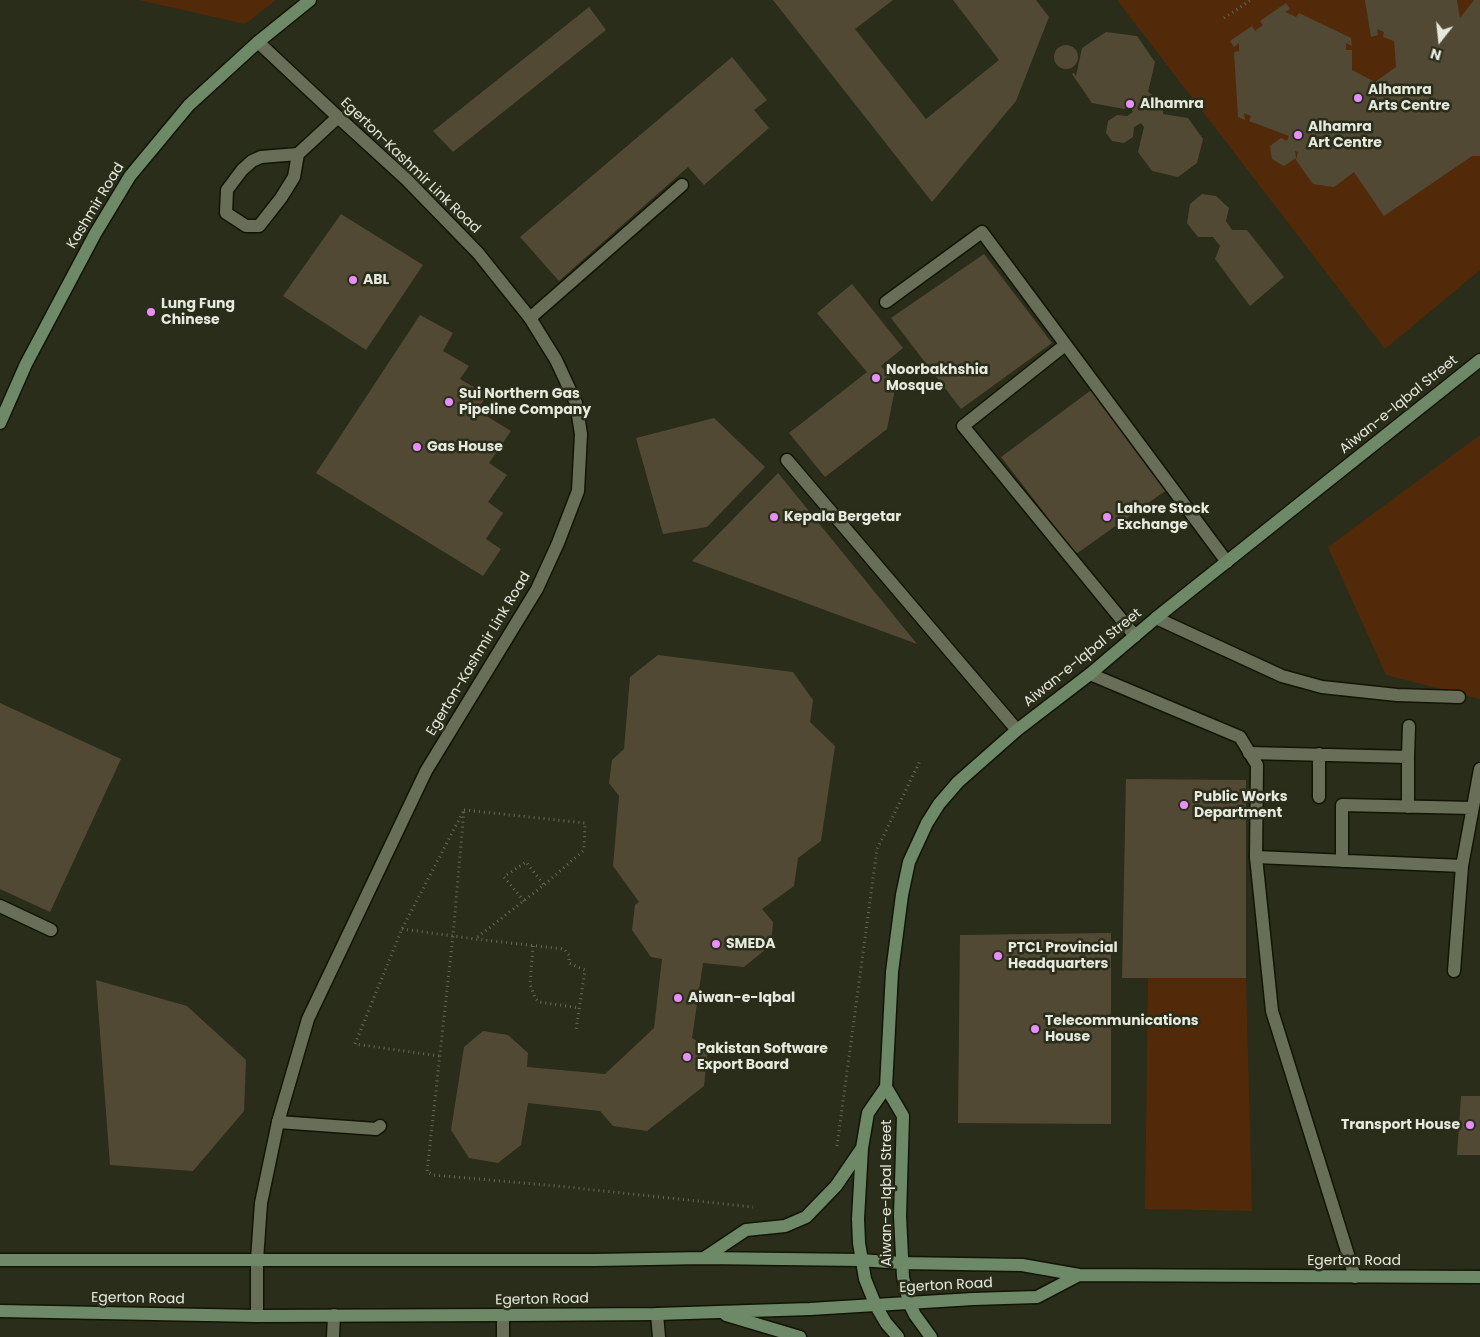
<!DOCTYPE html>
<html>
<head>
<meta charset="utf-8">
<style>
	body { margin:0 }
	#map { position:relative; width:1480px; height:1337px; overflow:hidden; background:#292d19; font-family:Poppins,sans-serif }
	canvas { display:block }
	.north { position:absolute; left:1415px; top:15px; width:50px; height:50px; -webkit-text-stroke:4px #292d19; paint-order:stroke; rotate:196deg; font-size:14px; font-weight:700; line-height:20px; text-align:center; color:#e6e9dd }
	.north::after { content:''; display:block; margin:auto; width:18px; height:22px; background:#e6e9dd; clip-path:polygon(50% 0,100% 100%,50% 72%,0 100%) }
</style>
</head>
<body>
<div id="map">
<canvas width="1480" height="1337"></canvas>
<div class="north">N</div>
</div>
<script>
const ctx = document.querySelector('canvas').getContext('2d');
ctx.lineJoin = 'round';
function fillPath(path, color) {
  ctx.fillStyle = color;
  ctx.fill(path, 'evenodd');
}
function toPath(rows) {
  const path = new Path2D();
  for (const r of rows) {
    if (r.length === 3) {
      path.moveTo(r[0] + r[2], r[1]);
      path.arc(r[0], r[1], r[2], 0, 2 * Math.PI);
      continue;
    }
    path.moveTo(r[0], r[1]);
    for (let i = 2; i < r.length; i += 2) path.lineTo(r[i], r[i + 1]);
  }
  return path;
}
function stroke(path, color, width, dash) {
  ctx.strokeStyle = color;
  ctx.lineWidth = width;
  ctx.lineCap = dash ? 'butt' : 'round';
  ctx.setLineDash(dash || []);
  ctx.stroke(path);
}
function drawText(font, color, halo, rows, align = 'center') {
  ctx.font = font + ' Poppins,sans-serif';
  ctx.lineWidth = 5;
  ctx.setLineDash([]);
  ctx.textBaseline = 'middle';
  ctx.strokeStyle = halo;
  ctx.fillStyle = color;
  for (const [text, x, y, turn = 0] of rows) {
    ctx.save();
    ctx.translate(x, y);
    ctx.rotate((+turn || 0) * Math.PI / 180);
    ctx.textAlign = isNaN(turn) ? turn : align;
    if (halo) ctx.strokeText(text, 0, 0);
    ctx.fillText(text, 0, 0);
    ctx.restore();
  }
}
const green = toPath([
	[139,0,276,0,245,24],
	[1117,0,1480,0,1480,270,1385,349],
	[1480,435,1480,699,1386,675,1328,547],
	[1148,977,1246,978,1252,1211,1145,1209]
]);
const building = toPath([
	[773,0,893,0,855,29,926,119,999,60,953,0,1036,0,1049,17,1016,101,932,202],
	[1365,0,1457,0,1460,18,1474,0,1480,0,1480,156,1472,156,1384,216,1354,172,1334,187,1313,184,1296,160,1298,152,1295,151,1296,158,1284,166,1272,159,1270,146,1281,138,1287,141,1289,136,1249,121,1251,116,1244,113,1245,120,1238,117,1234,52,1239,51,1239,43,1234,47,1230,41,1252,26,1255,31,1263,25,1260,21,1286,3,1290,9,1285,12,1296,17,1299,13,1351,38,1352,46,1346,43,1346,50,1352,50,1352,70,1375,82,1396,67,1394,41,1383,37,1384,32,1377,29,1378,35,1371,37],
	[589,7,606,30,453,152,433,131],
	[1106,32,1137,36,1155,62,1148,92,1153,95,1163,109,1163,114,1188,118,1203,139,1197,163,1178,177,1152,171,1138,152,1144,127,1141,123,1134,127,1133,137,1124,143,1112,141,1106,133,1108,121,1117,115,1127,116,1133,112,1129,106,1124,109,1092,103,1072,74,1074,73,1076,76,1082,48],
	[1066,57,12],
	[732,57,767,100,754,110,769,128,704,185,688,167,559,281,520,237],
	[1202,194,1216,196,1229,208,1226,221,1232,230,1247,230,1284,277,1250,306,1215,259,1220,246,1213,237,1198,237,1187,223,1190,204],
	[341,214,423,265,366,350,283,296],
	[984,254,1052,343,961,409,891,318],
	[852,284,903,348,881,366,896,384,887,429,825,477,789,433,867,372,817,313],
	[420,315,453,333,443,351,469,366,460,379,487,395,477,410,511,431,489,463,507,475,488,502,503,513,486,539,501,549,483,576,316,473],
	[1094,388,1171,487,1076,554,1001,457],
	[714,418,765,467,707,527,663,534,636,438],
	[778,473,917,644,692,561],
	[658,655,793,672,813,700,810,722,835,746,821,841,798,858,794,886,762,909,773,922,771,945,744,967,703,963,692,1038,708,1049,704,1086,647,1131,613,1126,600,1111,528,1103,521,1145,498,1163,469,1158,451,1130,464,1047,483,1031,508,1035,528,1053,527,1067,605,1074,654,1028,662,959,651,957,632,930,635,905,639,902,613,866,619,796,609,783,612,760,624,749,630,677],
	[0,703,121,759,50,912,0,889],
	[1126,779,1246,780,1246,978,1122,978],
	[1111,933,1111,1124,958,1123,960,935],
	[96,980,187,1006,246,1060,244,1111,193,1171,110,1165],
	[1461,1096,1480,1096,1480,1155,1457,1155]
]);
const path = toPath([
	[1224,18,1251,0],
	[464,810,585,823,584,849,583,851,544,885,475,939],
	[524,901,504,877,505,876,526,862,544,885],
	[402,929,475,939,564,949,569,955,569,963,585,970,576,1030],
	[533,946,530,984,535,998,539,1002,580,1008],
	[439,1056,355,1044,402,929,464,810,453,936,427,1172,433,1175,557,1186,753,1207],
	[837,1146,877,849,921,759]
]);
const lane = toPath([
	[298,154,261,157,252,161,242,170,227,190,226,213,246,226,259,226,281,198,294,177,298,154,338,117],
	[886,302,982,232,1227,562],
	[530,318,682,185],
	[1065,345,963,426,1135,636],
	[787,460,1017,730],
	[1156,618,1282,676,1322,687,1397,695,1459,697],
	[1249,753,1408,757],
	[1319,754,1319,797],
	[1408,807,1408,757,1409,726],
	[1256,857,1462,866],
	[1342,861,1342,805,1472,808],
	[0,906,51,930],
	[1454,971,1462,866,1480,769],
	[278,1122,376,1129,380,1126],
	[657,1314,659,1337],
	[333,1337,334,1315]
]);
const street = toPath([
	[1090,674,1240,737,1257,765,1256,857,1272,1011,1355,1277],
	[257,1316,257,1260,261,1203,278,1122,308,1019,426,771,537,589,558,543,578,491,581,434,576,403,556,360,530,318,478,253,406,179,338,117,258,42],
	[503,1337,503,1315]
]);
const secondary = toPath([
	[0,423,26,364,95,234,130,176,189,105,258,42,310,0],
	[886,1087,903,1116,900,1216,903,1277,909,1303,915,1315,931,1337],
	[704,1258,746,1230,785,1226,806,1217,836,1186,862,1148],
	[0,1260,595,1260,704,1258,861,1260,901,1263,1022,1265,1079,1275,1480,1277],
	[0,1311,257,1316,503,1315,657,1314,810,1309,973,1299,1037,1297,1079,1275],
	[726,1315,800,1337],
	[898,1337,886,1323,876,1306,865,1279,859,1243,858,1219,862,1148,868,1113,886,1087,892,972,902,895,909,862,927,823,939,804,958,782,1017,730,1090,674,1156,618,1480,360]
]);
const markers = [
	[1358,98,5,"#e98efe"],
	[1130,104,5,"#e98efe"],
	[1298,135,5,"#e98efe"],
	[353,280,5,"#e98efe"],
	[151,312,5,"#e98efe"],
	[876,378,5,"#e98efe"],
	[449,402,5,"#e98efe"],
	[417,447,5,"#e98efe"],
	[774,517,5,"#e98efe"],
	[1107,517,5,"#e98efe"],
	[1184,805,5,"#e98efe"],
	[716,944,5,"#e98efe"],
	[998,956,5,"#e98efe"],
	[678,998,5,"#e98efe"],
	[1035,1029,5,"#e98efe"],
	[687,1057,5,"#e98efe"],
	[1470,1125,5,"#e98efe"]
];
const poiNames = [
	["Alhamra",1368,90],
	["Arts Centre",1368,106],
	["Alhamra",1140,104],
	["Alhamra",1308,127],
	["Art Centre",1308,143],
	["ABL",363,280],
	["Lung Fung",161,304],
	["Chinese",161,320],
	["Noorbakhshia",886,370],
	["Mosque",886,386],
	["Sui Northern Gas",459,394],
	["Pipeline Company",459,410],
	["Gas House",427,447],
	["Lahore Stock",1117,509],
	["Exchange",1117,525],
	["Kepala Bergetar",784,517],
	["Public Works",1194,797],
	["Department",1194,813],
	["SMEDA",726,944],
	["PTCL Provincial",1008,948],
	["Headquarters",1008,964],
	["Aiwan-e-Iqbal",688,998],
	["Telecommunications",1045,1021],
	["House",1045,1037],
	["Pakistan Software",697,1049],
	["Export Board",697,1065],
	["Transport House",1460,1125,"right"]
];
const streetNames = [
	["Egerton-Kashmir Link Road",410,166,44],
	["Kashmir Road",96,206,-59],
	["Aiwan-e-Iqbal Street",1399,405,-39],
	["Egerton-Kashmir Link Road",479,654,-59],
	["Aiwan-e-Iqbal Street",1083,658,-39],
	["Aiwan-e-Iqbal Street",887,1193,-90],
	["Egerton Road",1354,1261],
	["Egerton Road",946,1286,-3],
	["Egerton Road",138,1299,1],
	["Egerton Road",542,1300,-1]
];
fillPath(green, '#522a0a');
fillPath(building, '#524935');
stroke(lane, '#121504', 15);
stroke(street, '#121504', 15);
stroke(secondary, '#121504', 15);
stroke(path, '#666958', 3, [1, 4]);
stroke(lane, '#696e59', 12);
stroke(street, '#696e59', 12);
stroke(secondary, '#6e8968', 12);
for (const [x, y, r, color] of markers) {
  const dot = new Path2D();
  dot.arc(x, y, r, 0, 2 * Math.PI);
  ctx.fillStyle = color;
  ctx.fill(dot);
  stroke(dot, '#292d19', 2);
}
drawText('bold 14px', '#e6e9dd', '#292d19', poiNames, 'left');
drawText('14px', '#e6e9dd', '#292d19', streetNames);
</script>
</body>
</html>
